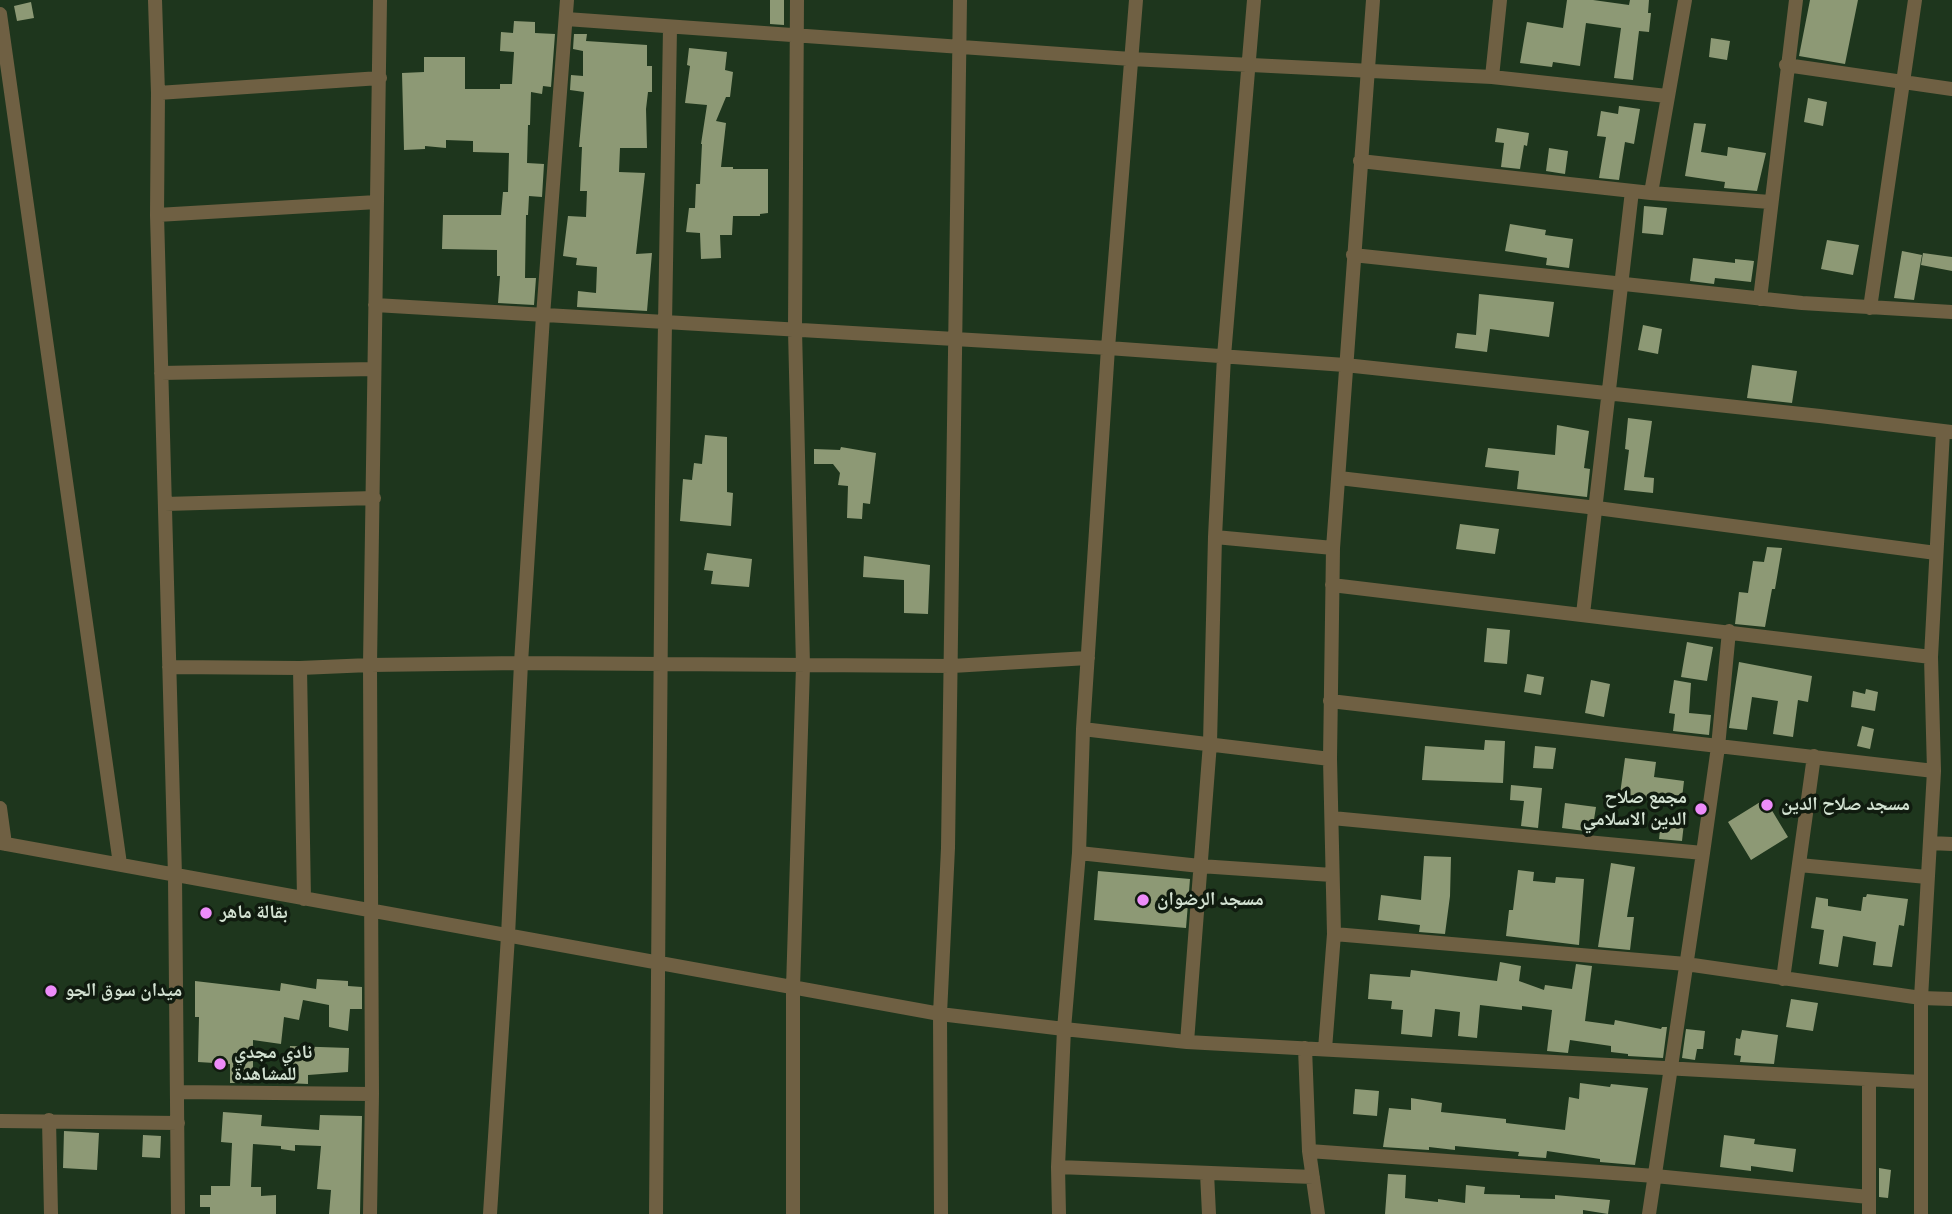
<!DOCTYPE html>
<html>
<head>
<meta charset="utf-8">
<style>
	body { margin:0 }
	canvas { display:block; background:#1e361d }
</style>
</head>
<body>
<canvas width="1952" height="1214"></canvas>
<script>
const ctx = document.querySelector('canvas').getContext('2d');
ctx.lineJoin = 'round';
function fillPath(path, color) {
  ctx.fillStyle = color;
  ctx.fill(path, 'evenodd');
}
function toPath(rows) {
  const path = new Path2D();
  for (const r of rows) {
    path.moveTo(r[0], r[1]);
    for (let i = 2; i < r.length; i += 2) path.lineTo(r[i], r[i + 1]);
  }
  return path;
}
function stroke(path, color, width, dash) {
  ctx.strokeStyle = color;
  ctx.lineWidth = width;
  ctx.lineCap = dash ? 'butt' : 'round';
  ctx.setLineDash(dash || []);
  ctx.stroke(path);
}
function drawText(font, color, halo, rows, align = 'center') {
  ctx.font = font + ' "IBM Plex Sans","Noto Naskh Arabic",sans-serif';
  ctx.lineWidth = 7;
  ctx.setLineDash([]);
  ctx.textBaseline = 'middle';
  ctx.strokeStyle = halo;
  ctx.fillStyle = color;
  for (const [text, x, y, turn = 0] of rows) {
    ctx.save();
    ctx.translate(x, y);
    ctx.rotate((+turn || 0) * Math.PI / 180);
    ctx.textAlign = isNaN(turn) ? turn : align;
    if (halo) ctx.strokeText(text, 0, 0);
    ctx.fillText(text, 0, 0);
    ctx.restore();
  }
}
const building = toPath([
	[770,0,784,0,784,25,770,24],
	[1567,0,1593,0,1629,5,1630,0,1649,0,1648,13,1651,13,1649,32,1639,31,1633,80,1614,78,1621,28,1586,23,1580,66,1553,62,1552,67,1520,63,1527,22,1563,28],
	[1810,0,1858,0,1845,64,1799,56],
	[31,2,34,18,17,21,14,6],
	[514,21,535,22,535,33,555,34,551,87,543,86,542,94,531,92,530,125,528,125,527,163,544,164,542,197,529,196,528,215,526,215,525,278,536,278,534,305,498,303,500,276,497,276,497,250,442,249,443,215,501,215,503,192,508,192,509,153,473,152,473,141,446,140,446,148,425,146,425,149,404,150,402,73,424,72,424,57,465,57,465,89,500,89,500,84,512,84,514,52,500,51,501,32,513,33],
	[574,34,587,34,586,41,647,45,647,66,652,66,652,92,648,92,646,109,647,148,620,148,619,172,645,173,636,254,652,253,647,311,577,307,578,291,596,293,597,267,576,265,577,258,563,256,568,216,586,217,587,191,580,191,582,147,579,147,584,92,570,90,571,75,583,76,583,51,573,49],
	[1711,38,1730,41,1727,60,1709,57],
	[689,48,727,52,725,70,733,72,730,97,726,97,716,121,726,123,721,167,733,167,733,169,768,169,768,213,760,214,760,216,733,216,732,235,720,235,721,258,701,259,700,233,686,232,689,208,695,208,696,184,700,184,702,144,701,144,707,105,685,103,690,66,687,65],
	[1808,98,1827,102,1823,126,1804,122],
	[1619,106,1640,109,1634,144,1625,142,1619,180,1599,178,1606,137,1597,136,1601,111,1618,114],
	[1694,123,1706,124,1701,152,1727,156,1728,147,1766,153,1757,191,1724,188,1725,182,1685,176],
	[1497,128,1529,133,1527,146,1524,145,1520,169,1501,167,1504,143,1495,142],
	[1549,148,1568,151,1565,174,1546,171],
	[1644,206,1667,208,1663,235,1642,233],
	[1510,224,1546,230,1545,235,1573,239,1569,268,1546,265,1547,258,1505,251],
	[1827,240,1859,245,1853,275,1821,269],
	[1902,251,1922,255,1914,300,1894,298],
	[1923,253,1952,257,1952,271,1921,265],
	[1693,258,1735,263,1735,259,1754,261,1751,282,1715,278,1714,284,1690,281],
	[1479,294,1554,302,1549,337,1490,329,1487,352,1455,348,1457,333,1476,335],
	[1643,325,1662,329,1658,354,1638,350],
	[1752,365,1797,371,1792,403,1747,398],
	[1628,418,1652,421,1644,477,1654,478,1653,493,1624,490,1629,450,1625,449],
	[1557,425,1589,431,1584,468,1590,469,1587,497,1517,489,1519,471,1485,467,1488,448,1555,455],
	[705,435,727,437,727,492,733,493,731,526,680,521,683,479,692,480,694,463,702,464],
	[841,447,876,453,870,504,863,503,862,519,847,518,848,486,838,485,840,473,833,464,814,464,814,449,840,450],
	[1460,524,1499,529,1495,554,1456,549],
	[1767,547,1782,548,1775,589,1772,589,1765,627,1735,624,1739,592,1748,593,1753,561,1764,562],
	[707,553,752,559,749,587,711,584,713,571,704,570],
	[864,556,930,565,928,614,904,613,904,580,863,577],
	[1487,628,1510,630,1507,664,1484,662],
	[1687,642,1713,647,1707,681,1681,677],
	[1739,662,1812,676,1808,702,1798,700,1793,737,1773,734,1778,701,1752,697,1747,730,1729,728],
	[1527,674,1544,677,1541,695,1524,692],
	[1591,680,1610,684,1604,717,1585,713],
	[1674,680,1691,683,1689,713,1711,715,1709,735,1673,731,1675,714,1669,713],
	[1866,689,1878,692,1875,711,1851,707,1853,691,1865,694],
	[1862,726,1874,729,1870,749,1857,746],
	[1485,740,1505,741,1503,783,1422,780,1425,746,1484,750],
	[1535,746,1556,748,1553,769,1533,768],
	[1625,758,1656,762,1654,777,1684,781,1682,798,1651,794,1650,799,1620,794],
	[1511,785,1542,788,1538,828,1521,826,1524,801,1510,800],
	[1765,799,1788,837,1751,860,1728,822],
	[1565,803,1596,807,1592,832,1562,828],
	[1661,821,1684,823,1682,841,1659,839],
	[1424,856,1451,857,1450,896,1445,934,1419,932,1420,925,1378,920,1381,895,1421,900],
	[1611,863,1635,867,1627,917,1634,917,1630,950,1598,947],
	[1518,870,1534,872,1533,881,1555,883,1556,877,1584,879,1579,945,1506,936,1509,910,1513,910],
	[1098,871,1190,879,1186,928,1094,920],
	[1867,894,1908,899,1904,926,1899,925,1892,967,1873,965,1876,942,1843,936,1838,967,1819,964,1824,930,1811,928,1816,897,1828,899,1828,906,1861,911,1863,897,1866,897],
	[1500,962,1521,966,1519,981,1544,990,1545,985,1572,989,1576,964,1592,966,1585,1021,1614,1025,1615,1020,1661,1029,1662,1027,1667,1027,1663,1058,1628,1056,1628,1054,1611,1052,1611,1046,1570,1040,1568,1053,1547,1051,1552,1010,1522,1006,1522,1010,1480,1005,1477,1038,1458,1036,1460,1012,1435,1009,1432,1037,1401,1034,1403,1010,1391,1009,1392,1001,1368,999,1370,974,1410,977,1411,970,1497,981],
	[317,979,348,981,348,986,362,987,362,1009,350,1009,348,1031,329,1027,329,1005,303,1000,299,1020,284,1017,281,1044,253,1040,253,1083,230,1083,230,1064,198,1062,199,1017,195,1017,195,981,280,991,281,983,316,989],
	[1791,999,1818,1003,1813,1031,1786,1027],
	[1686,1029,1705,1031,1703,1049,1697,1049,1695,1060,1682,1058],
	[1742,1030,1778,1035,1774,1064,1740,1062,1741,1056,1734,1055,1736,1038,1740,1039],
	[290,1046,349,1048,348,1072,308,1075,308,1084,287,1083],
	[1580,1083,1610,1087,1611,1084,1648,1088,1635,1165,1600,1162,1600,1159,1547,1151,1546,1158,1518,1156,1519,1152,1455,1146,1455,1150,1429,1147,1429,1150,1383,1147,1389,1108,1411,1110,1411,1098,1442,1103,1441,1112,1506,1119,1506,1123,1565,1130,1569,1097,1579,1099],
	[1355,1089,1379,1091,1377,1116,1353,1114],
	[223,1112,262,1115,261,1126,319,1130,320,1115,362,1116,360,1214,329,1214,331,1190,317,1189,321,1146,295,1145,295,1151,281,1149,281,1146,253,1144,251,1187,261,1187,261,1196,276,1195,276,1214,210,1214,210,1207,200,1207,200,1195,211,1195,211,1186,230,1186,232,1143,221,1142],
	[64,1131,99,1133,97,1170,63,1168],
	[143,1135,161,1136,160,1158,142,1157],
	[1724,1135,1755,1139,1754,1144,1796,1149,1793,1172,1751,1166,1751,1171,1720,1167],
	[1879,1168,1891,1170,1888,1198,1879,1197],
	[1388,1174,1406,1175,1405,1198,1438,1202,1438,1199,1465,1203,1466,1185,1485,1187,1484,1194,1520,1195,1520,1198,1555,1199,1555,1195,1610,1200,1608,1214,1583,1210,1583,1214,1385,1214]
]);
const street = toPath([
	[155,0,158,93,157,215,175,876,178,1214],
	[0,14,120,864],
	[566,19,1131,59,1492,77,1667,96],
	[1786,65,1952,89],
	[1492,77,1500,0],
	[158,93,380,78],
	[1360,161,1651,193,1770,202],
	[1651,193,1685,0],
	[157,215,377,202],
	[1353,255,1802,303,1952,312],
	[1760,299,1796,0],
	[375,305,1108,348,1345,365,1820,416,1952,432],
	[1870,308,1915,0],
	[161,373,374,369],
	[1339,478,1597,508,1936,553],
	[165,504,374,498],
	[1215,537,1333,548],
	[1332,585,1931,657],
	[1583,614,1632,191],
	[169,667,300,668,370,665,521,663,952,666,1088,658],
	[300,668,304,899],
	[1330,701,1934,771],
	[1083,729,1330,759],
	[0,808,5,844],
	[1332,818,1703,853],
	[0,843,940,1014,1064,1029,1187,1042,1921,1082],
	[1930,843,1952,844],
	[1079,853,1200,866,1332,875],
	[1799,865,1927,877],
	[1334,934,1686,964,1921,998,1952,999],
	[1783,979,1814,756],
	[1187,1042,1210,743,1215,537,1224,356,1254,0],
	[1305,1048,1309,1151,1318,1214],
	[1325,1049,1334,934,1330,759,1333,548,1373,0],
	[178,1092,372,1094],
	[49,1120,51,1214],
	[0,1121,178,1123],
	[1309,1151,1655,1176,1869,1197],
	[1058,1167,1313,1177],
	[1207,1173,1209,1214],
	[370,1214,372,1094,370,665,380,0],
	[490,1214,508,936,521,663,543,316,567,0],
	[656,1214,662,501,670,28],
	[793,1214,793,988,803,666,795,330,797,0],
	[941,1214,940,1014,948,848,960,0],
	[1059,1214,1058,1167,1064,1029,1079,853,1083,729,1108,348,1136,0],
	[1649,1214,1703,853,1718,747,1729,631],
	[1869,1214,1869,1080],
	[1921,1214,1921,998,1934,771,1931,657,1943,431]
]);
const markers = [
	[1767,805,7,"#ed8cf9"],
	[1701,809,7,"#ed8cf9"],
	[1143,900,7,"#ed8cf9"],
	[206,913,7,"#ed8cf9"],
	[51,991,7,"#ed8cf9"],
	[220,1064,7,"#ed8cf9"]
];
const poiNames = [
	["مجمع صلاح",1687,798,"right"],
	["الدين الاسلامي",1687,820,"right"],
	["مسجد صلاح الدين",1781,805],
	["مسجد الرضوان",1157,900],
	["بقالة ماهر",220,913],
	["ميدان سوق الجو",65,991],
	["نادي مجدي",234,1053],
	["للمشاهدة",234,1075]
];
fillPath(building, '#8d9975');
stroke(street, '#6f6043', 14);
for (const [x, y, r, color] of markers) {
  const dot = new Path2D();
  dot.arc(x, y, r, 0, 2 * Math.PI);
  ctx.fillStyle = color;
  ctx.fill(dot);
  stroke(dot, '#101b0f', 2.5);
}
drawText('bold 19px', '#d3e2d2', '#101b0f', poiNames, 'left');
</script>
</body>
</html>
